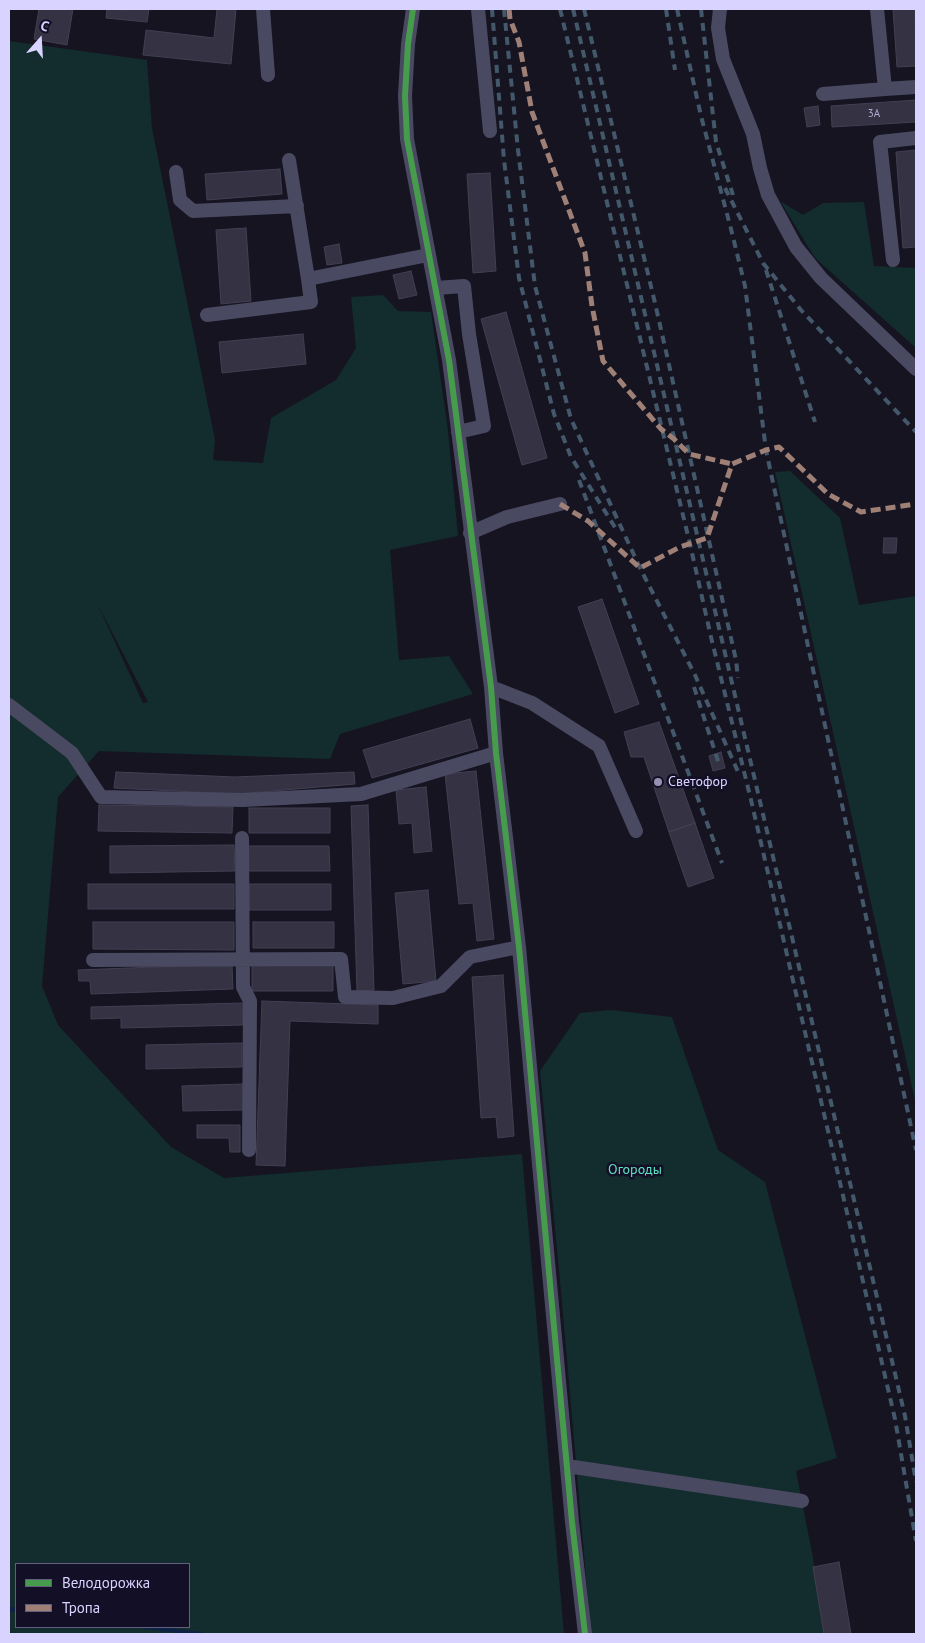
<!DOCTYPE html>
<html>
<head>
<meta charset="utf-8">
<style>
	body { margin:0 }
	#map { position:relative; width:925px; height:1643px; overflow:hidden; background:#161421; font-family:"PT Sans",sans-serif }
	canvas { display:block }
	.frame { position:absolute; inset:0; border:10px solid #d9d4ff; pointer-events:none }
	.legend { position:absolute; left:15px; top:1563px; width:175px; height:65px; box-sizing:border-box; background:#130f26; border:1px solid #625e7d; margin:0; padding:6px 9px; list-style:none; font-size:15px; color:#d9d4ff }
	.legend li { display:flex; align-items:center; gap:10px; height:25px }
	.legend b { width:25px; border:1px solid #625e7d }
	.north { position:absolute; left:15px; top:15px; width:50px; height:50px; -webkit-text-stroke:4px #130f26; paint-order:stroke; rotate:19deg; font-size:14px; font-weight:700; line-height:20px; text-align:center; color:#d9d4ff }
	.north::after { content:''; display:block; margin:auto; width:18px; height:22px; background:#d9d4ff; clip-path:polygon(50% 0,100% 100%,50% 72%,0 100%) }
</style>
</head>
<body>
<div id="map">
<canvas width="925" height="1643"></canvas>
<div class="frame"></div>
<ul class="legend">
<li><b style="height:6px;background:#469c4c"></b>Велодорожка</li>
<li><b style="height:6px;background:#9e8076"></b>Тропа</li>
</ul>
<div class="north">С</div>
</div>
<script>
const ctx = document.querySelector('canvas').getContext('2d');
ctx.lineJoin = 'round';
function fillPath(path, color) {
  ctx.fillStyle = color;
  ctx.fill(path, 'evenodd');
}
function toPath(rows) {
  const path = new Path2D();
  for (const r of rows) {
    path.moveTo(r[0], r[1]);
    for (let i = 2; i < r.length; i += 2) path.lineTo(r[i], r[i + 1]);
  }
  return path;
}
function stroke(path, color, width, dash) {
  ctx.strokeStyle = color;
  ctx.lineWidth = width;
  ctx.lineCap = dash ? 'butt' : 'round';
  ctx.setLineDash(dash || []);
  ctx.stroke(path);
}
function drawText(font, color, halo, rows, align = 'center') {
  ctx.font = font + ' "PT Sans",sans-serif';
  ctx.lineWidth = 5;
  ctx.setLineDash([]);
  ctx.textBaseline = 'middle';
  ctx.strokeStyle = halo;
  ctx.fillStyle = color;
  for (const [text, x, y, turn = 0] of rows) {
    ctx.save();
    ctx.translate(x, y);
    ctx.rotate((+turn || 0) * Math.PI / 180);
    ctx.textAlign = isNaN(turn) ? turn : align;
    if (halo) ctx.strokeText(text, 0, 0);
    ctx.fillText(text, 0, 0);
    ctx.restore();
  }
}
const green = toPath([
	[9,41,147,60,152,128,215,440,213,460,263,463,271,418,336,380,356,348,351,297,383,295,398,311,431,312,448,430,458,536,390,550,399,660,449,656,473,694,340,734,330,759,99,751,58,797,42,986,58,1025,171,1147,224,1178,522,1154,564,1634,9,1634],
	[97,603,148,702,143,703],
	[16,1564,189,1564,189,1627,16,1627],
	[780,201,803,215,823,203,864,202,874,266,916,268,916,348,815,258],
	[790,471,840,518,859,605,916,596,916,1105,775,472],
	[611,1010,672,1017,718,1150,765,1182,837,1458,796,1471,813,1558,824,1634,591,1634,561,1292,540,1071,580,1013]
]);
const stream = toPath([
	[9,1609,16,1610],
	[145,1627,202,1634]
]);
const building = toPath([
	[39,9,73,9,67,45,34,39,39,9],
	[107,9,126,10,126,9,149,9,147,22,106,18,107,9],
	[217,9,236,9,231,64,143,55,146,30,214,38,217,9],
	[893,9,915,9,916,66,897,67,893,9],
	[916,100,916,122,832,127,831,106,916,100],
	[818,106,820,125,807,127,804,108,818,106],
	[916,150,916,247,903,248,896,152,916,150],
	[280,169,282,194,207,200,205,174,280,169],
	[490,173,496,271,473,273,467,174,490,173],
	[246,228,251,301,221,304,216,230,246,228],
	[339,244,342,263,327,265,324,247,339,244],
	[411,271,417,295,399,299,393,275,411,271],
	[506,312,547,458,522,465,481,319,506,312],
	[303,334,306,364,222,373,219,342,303,334],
	[884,538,897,538,896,553,883,553,884,538],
	[602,599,639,704,615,713,578,607,602,599],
	[470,719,478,748,372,778,363,750,470,719],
	[659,722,695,823,669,832,644,757,631,757,624,732,659,722],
	[721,752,725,768,713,771,709,756,721,752],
	[476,771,494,939,477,941,473,903,459,904,445,774,476,771],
	[116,772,235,777,354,772,355,784,237,794,114,788,116,772],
	[426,787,432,851,414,853,412,823,399,824,396,790,426,787],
	[99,805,233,807,232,833,98,831,99,805],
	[368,805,374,990,357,991,351,806,368,805],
	[249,808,330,808,330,833,249,833,249,808],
	[695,823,714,878,688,887,669,832,695,823],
	[234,845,235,871,110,873,110,846,234,845],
	[248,846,329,846,330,871,248,871,248,846],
	[88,884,234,884,234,909,88,909,88,884],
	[249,884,331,884,331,910,249,910,249,884],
	[428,890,436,981,403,984,395,893,428,890],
	[93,922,234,922,234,950,93,949,93,922],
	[253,922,334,922,334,948,253,948,253,922],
	[232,964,233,989,91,994,90,981,79,981,78,970,232,964],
	[252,965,333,965,333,991,252,991,252,965],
	[503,975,514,1136,498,1138,496,1117,481,1118,472,977,503,975],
	[262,1001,378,1005,378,1024,290,1021,285,1166,256,1165,262,1001],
	[243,1003,243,1025,121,1028,121,1018,91,1019,91,1007,243,1003],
	[242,1043,242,1067,146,1069,146,1045,242,1043],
	[243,1084,244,1110,183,1111,182,1086,243,1084],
	[197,1125,240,1125,240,1152,230,1152,229,1138,197,1138,197,1125],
	[839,1562,851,1634,824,1634,813,1567,839,1562]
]);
const minor = toPath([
	[263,9,268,75],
	[413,9,408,44,405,96,407,139,449,360,491,687,496,753,519,947,572,1522,585,1634],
	[478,9,490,131],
	[720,9,718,28,723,59,753,134,760,168,768,195,796,247,821,278,916,369],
	[885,89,916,87],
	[823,94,885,89,877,9],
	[289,160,308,279,428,255],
	[176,172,180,200,193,211,297,206],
	[893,260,880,142,916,138],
	[436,288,464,286,469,334,484,426,458,432],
	[207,315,311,302,308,279],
	[470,533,507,517,560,504],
	[491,687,532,703,599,746,636,831],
	[9,705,72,753,101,797,243,800,361,794,496,753],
	[242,838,243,987,250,1001,249,1150],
	[93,960,341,959,345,997,393,998,441,986,470,957,519,947],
	[567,1466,802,1501]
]);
const rail = toPath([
	[492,9,504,160,519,278,554,414,571,457,616,529],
	[504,9,518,150,535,286,571,419,640,568,695,675,739,774],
	[560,9,690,544,711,637,751,800,895,1419,916,1541],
	[573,9,905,1416,916,1482],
	[584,9,655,303,736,660,738,678],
	[666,9,675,70],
	[677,9,701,116,731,229,745,286,766,450,916,1150],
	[701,9,716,142,733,195],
	[725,188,763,263,801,310,916,432],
	[766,270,815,422],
	[579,480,722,863],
	[694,687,719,764]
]);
const quiet = toPath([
	[509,9,510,19,519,42,532,112,585,253,592,306,603,361,661,429,674,439,689,454,732,464],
	[560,504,588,521,640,568,680,547,707,538,732,464,766,450,779,447,828,494,861,512,916,504]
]);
const cycleway = toPath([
	[413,9,408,44,405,96,407,139,449,360,491,687,496,753,519,947,572,1522,585,1634]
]);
const markers = [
	[658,782,5,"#9591b1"]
];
const numberNames = [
	["3А",874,114]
];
const poiNames = [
	["Светофор",668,782]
];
const parkNames = [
	["Огороды",635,1170]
];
fillPath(green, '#132c2d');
stroke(stream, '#0d2144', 4);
fillPath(building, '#343243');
stroke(building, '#433f54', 1);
stroke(minor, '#4a4962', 14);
stroke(rail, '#43596b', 4, [8, 6]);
stroke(quiet, '#9e8076', 5, [10, 5]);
stroke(cycleway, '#469c4c', 6);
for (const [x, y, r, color] of markers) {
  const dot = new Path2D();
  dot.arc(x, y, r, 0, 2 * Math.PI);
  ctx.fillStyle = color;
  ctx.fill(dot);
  stroke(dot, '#130f26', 2);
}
drawText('11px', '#b0acd0', null, numberNames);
drawText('14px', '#d9d4ff', '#130f26', poiNames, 'left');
drawText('14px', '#5fe0c0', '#130f26', parkNames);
</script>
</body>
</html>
